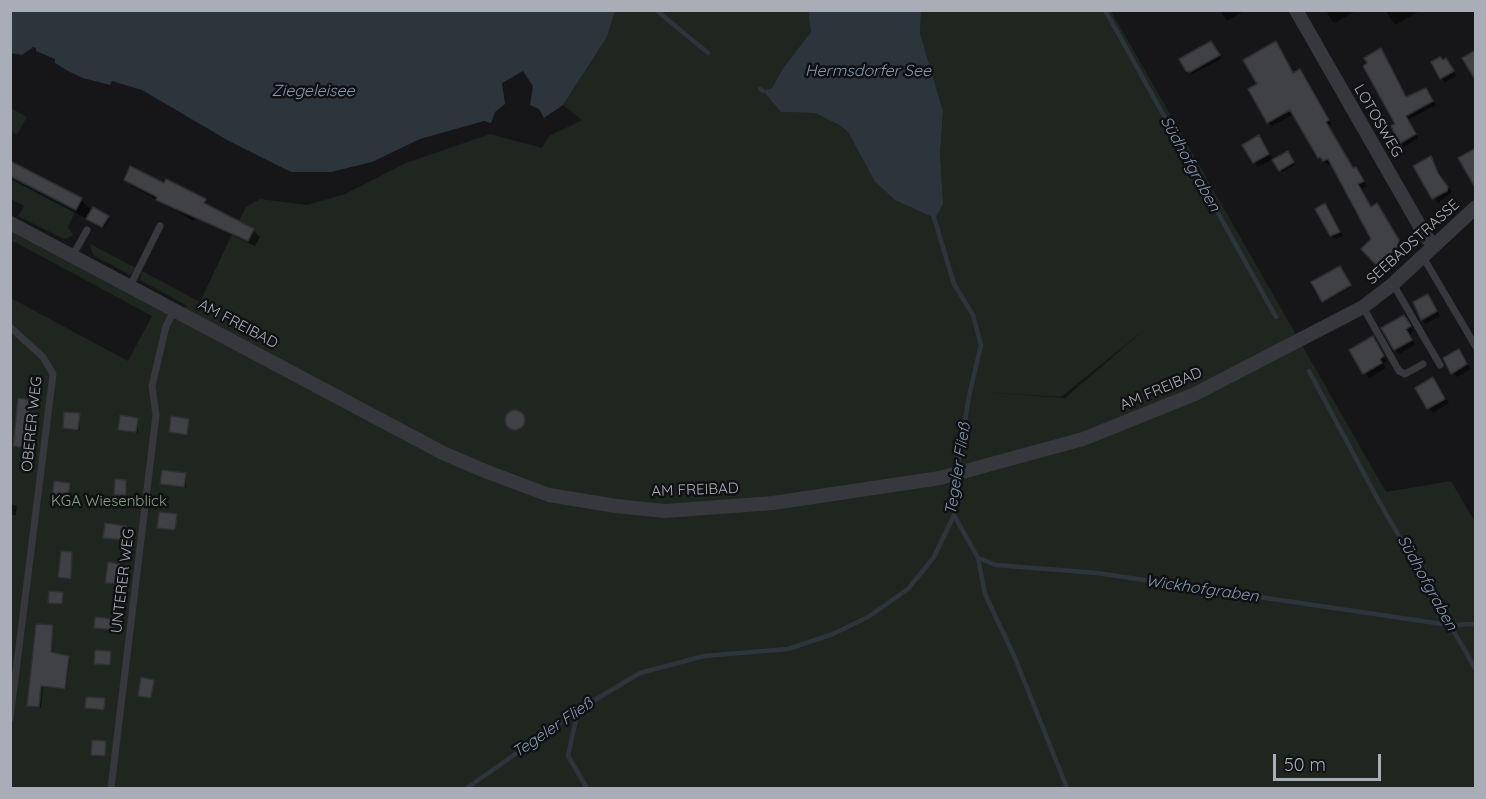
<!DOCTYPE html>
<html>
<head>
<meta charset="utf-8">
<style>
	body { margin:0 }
	#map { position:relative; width:1486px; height:799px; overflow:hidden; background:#161618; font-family:Quicksand,sans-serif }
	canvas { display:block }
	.frame { position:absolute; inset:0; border:12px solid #a8adb8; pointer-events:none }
	.scale { position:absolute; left:1273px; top:754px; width:108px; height:27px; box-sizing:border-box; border:3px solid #a8adb8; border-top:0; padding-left:8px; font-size:18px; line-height:21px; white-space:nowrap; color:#a8adb8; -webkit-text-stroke:4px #111113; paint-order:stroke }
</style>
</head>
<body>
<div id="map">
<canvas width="1486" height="799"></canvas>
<div class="frame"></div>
<div class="scale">50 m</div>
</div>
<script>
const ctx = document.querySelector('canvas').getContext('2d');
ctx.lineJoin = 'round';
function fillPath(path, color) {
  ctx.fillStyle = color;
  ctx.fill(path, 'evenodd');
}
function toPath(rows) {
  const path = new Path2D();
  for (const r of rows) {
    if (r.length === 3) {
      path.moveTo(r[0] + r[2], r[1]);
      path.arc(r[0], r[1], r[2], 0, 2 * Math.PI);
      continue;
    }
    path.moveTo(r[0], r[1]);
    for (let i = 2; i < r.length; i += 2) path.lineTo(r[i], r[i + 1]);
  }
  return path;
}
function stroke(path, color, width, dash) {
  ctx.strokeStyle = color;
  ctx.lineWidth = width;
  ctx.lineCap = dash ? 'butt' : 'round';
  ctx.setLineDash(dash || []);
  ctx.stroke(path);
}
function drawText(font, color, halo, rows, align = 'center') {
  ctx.font = font + ' Quicksand,sans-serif';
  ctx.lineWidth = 5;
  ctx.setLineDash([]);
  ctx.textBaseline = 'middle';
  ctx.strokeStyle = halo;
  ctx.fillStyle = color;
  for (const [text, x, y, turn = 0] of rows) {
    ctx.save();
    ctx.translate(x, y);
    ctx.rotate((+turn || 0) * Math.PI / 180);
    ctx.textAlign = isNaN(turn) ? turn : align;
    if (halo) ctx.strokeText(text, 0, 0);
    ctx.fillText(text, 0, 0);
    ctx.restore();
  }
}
const green = toPath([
	[615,10,808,11,811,32,783,68,772,88,763,91,781,112,815,113,839,125,848,132,875,182,895,200,940,156,943,111,920,33,921,11,1111,11,1386,492,1451,481,1475,522,1475,788,11,788,11,298,128,361,152,316,11,240,10,231,168,315,188,306,140,280,142,271,200,302,232,234,248,241,239,221,246,207,260,199,307,205,345,194,406,163,490,134,542,148,549,136,582,120,563,105,607,37],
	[1144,330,1065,398,983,392,1061,397],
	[11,108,27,117,17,135,11,131],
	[10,176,76,210,68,227,73,235,66,239,62,238,18,216,24,206,11,199],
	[90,244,136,268,130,275,93,255]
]);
const water = toPath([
	[11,10,615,10,615,11,607,37,563,105,544,118,539,109,530,105,533,86,523,71,502,83,505,104,495,112,491,123,484,121,420,139,372,162,331,172,291,172,229,141,142,90,112,81,110,85,83,78,68,71,55,63,55,59,36,51,36,48,33,47,22,55,11,53],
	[808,11,921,11,920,33,943,111,940,156,943,204,935,218,895,200,875,182,848,132,839,125,815,113,781,112,763,91,772,88,783,68,811,32]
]);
const shadow = toPath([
	[1220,10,1246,10,1227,21],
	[1325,10,1356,10,1356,11,1334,23],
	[1385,10,1417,10,1418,12,1395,25],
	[1211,42,1222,59,1192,74,1188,70],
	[1275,43,1294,74,1300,71,1304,75,1332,124,1329,126,1354,170,1360,173,1367,186,1361,189,1372,208,1377,205,1381,209,1402,246,1401,252,1382,269,1363,249,1373,239,1332,163,1328,165,1319,157,1294,114,1272,126,1268,122,1259,85],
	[1381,50,1407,98,1425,90,1436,105,1408,120,1418,138,1404,147,1393,127,1397,124],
	[1446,60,1457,76,1445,82,1441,78],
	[1259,137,1273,159,1258,167,1254,162],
	[1289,155,1295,165,1282,172,1280,170],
	[1430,157,1452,192,1438,203,1415,166],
	[10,163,81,200,92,211,108,217,110,219,104,228,10,179],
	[125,179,165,185,167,181,205,201,211,208,253,230,260,237,255,246,195,218,194,221,132,186],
	[1325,205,1329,209,1343,236,1335,239,1331,235],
	[1341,270,1351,287,1324,302,1323,301],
	[1438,312,1440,316,1426,324,1423,321],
	[1404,317,1414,331,1409,334,1415,345,1399,354,1395,349],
	[1373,338,1387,361,1383,363,1386,368,1369,378,1351,351],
	[1458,351,1471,369,1457,377,1453,373],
	[1433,379,1449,403,1433,413,1417,388],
	[31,401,26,449,16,447,14,446],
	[516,421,9],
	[79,414,80,431,66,429,64,428],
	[137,419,138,433,120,429],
	[188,420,188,436,171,432],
	[186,474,186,488,162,483],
	[126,481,127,496,117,496,116,494],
	[69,485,70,499,54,496],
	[10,504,17,506,16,515,10,515],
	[176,516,176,531,158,527],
	[125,527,125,541,105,537],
	[72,553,72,580,61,578,59,576],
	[120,565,119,585,109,584,107,582],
	[62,594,63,605,49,602],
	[114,621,115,631,95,628],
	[53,627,52,654,70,659,66,690,43,687,41,708,31,707,29,706],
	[110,653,111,666,96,664],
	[153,681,152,699,141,697,139,695],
	[104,699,105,711,86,708],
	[105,743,106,757,92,754]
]);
const stream = toPath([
	[656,10,708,53],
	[1105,10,1276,317],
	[760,89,763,91],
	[1309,371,1376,496,1476,670],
	[954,515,978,558,996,565,1097,573,1449,625,1476,624],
	[978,558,985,594,1015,658,1067,788],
	[578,710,568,756,587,788],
	[467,788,578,710,640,673,704,656,788,649,833,634,868,617,908,589,934,557,954,515,959,457,969,396,981,345,973,315,954,284,933,214]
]);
const building = toPath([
	[1211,41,1220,55,1190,72,1186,71,1179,59,1211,41],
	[1276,41,1293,73,1300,69,1329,120,1326,122,1353,168,1356,167,1364,181,1358,184,1371,207,1377,203,1399,240,1397,248,1377,266,1361,249,1371,239,1328,159,1323,161,1320,157,1318,158,1290,110,1267,123,1248,89,1257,84,1243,60,1276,41],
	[1381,48,1406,97,1426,88,1433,101,1406,116,1416,134,1399,144,1391,126,1395,124,1363,66,1367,63,1364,58,1381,48],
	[1476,50,1476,81,1462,58,1476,50],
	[1440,57,1443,60,1446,58,1454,71,1440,79,1431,62,1440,57],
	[1259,135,1269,154,1253,163,1242,145,1259,135],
	[1476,148,1476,189,1458,158,1476,148],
	[1288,151,1294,162,1279,171,1272,160,1288,151],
	[1431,156,1438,173,1448,187,1447,191,1432,199,1413,166,1431,156],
	[10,161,82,198,76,210,10,176,10,161],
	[130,166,164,183,166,179,206,199,204,203,254,229,248,241,156,200,157,197,124,180,130,166],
	[1325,203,1340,232,1330,236,1315,209,1325,203],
	[93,207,109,216,102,227,86,219,93,207],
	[1340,266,1351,285,1322,302,1311,282,1340,266],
	[1428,294,1437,311,1421,320,1413,302,1428,294],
	[1404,315,1411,326,1406,329,1412,340,1394,350,1381,328,1404,315],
	[1373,336,1384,356,1380,359,1382,363,1363,374,1349,350,1373,336],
	[1459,349,1467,364,1451,374,1443,358,1459,349],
	[1433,377,1445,399,1427,409,1415,388,1433,377],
	[18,398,31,400,25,448,13,446,18,398],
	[515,420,10],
	[64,412,80,413,78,430,63,428,64,412],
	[120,415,138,418,136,432,118,430,120,415],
	[171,416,189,419,187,435,169,432,171,416],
	[162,470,186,473,184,487,160,484,162,470],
	[115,479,126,480,126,495,114,495,115,479],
	[54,481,70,483,68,498,52,497,54,481],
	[159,512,177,514,175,530,157,528,159,512],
	[105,523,126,526,124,540,103,538,105,523],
	[61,551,72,552,71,579,58,577,61,551],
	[108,562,120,564,118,584,105,583,108,562],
	[49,591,63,592,62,604,48,603,49,591],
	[95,617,115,619,114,630,94,628,95,617],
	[36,624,53,625,51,652,69,656,65,689,41,686,39,707,27,706,36,624],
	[95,650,111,651,110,665,94,664,95,650],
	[141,677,154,680,151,698,138,696,141,677],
	[86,697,105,698,104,710,85,708,86,697],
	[92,740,106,741,105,756,91,755,92,740]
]);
const lane = toPath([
	[73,255,87,230],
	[1423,257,1476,347],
	[1393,284,1440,365],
	[130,286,160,226],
	[1363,307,1399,371,1405,374,1423,364],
	[10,327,43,357,53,374,10,719],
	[111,788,156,415,152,386,166,326,175,309]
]);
const street = toPath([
	[1296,10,1426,237,1434,245],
	[10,223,443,453,485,471,549,495,616,506,665,511,773,503,940,478,1083,439,1195,394,1363,307,1393,284,1476,207]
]);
const streetNames = [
	["LOTOSWEG",1378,121,60],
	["SEEBADSTRASSE",1413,242,-42],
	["AM FREIBAD",238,324,28],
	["AM FREIBAD",1161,389,-23],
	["OBERER WEG",32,424,-84],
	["AM FREIBAD",695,490,-2],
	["UNTERER WEG",123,581,-83]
];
const parkNames = [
	["KGA Wiesenblick",109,501]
];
const waterNames = [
	["Hermsdorfer See",868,71],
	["Ziegeleisee",313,91],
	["Südhofgraben",1190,164,61],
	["Tegeler Fließ",958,469,-81],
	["Südhofgraben",1427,583,61],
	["Wickhofgraben",1202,589,8],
	["Tegeler Fließ",553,728,-34]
];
fillPath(green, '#1e261f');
fillPath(water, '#2c353c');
fillPath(shadow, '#0007');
stroke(stream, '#2c353c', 4.5);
fillPath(building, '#404145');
stroke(building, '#303034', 1.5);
stroke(lane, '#37383d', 7);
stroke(street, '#37383d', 14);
drawText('15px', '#a8adb8', '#111113', streetNames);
drawText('15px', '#7fa381', '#111113', parkNames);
drawText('italic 16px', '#7f9bb3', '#111113', waterNames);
</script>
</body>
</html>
